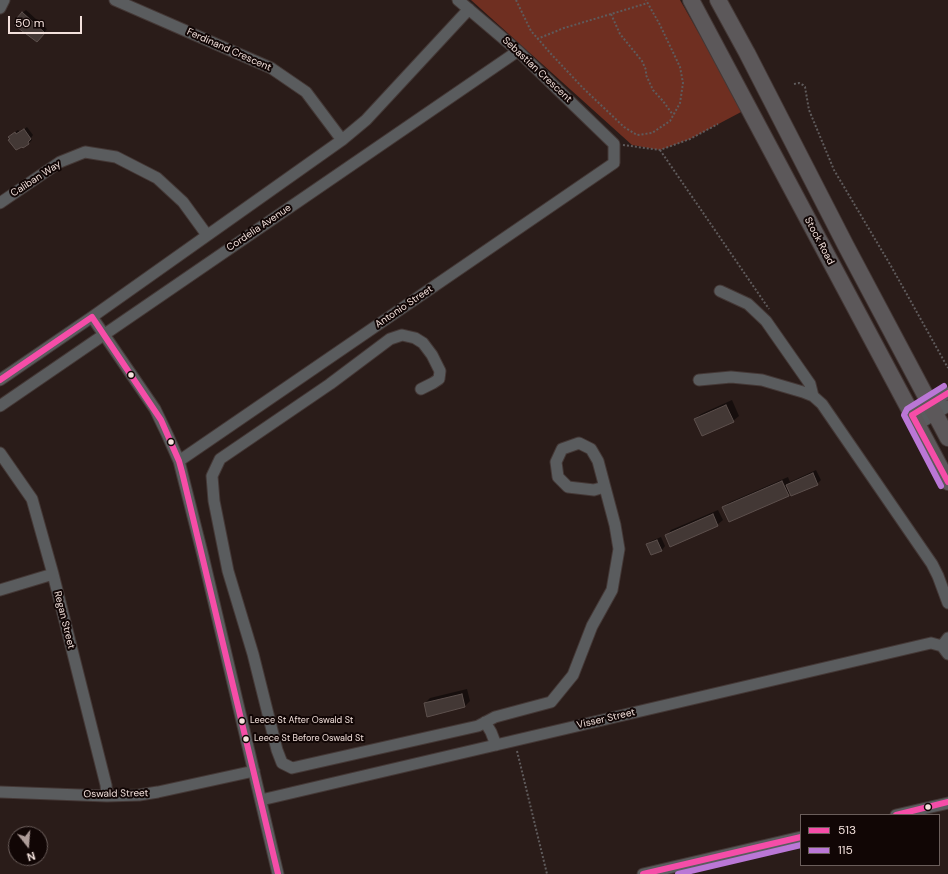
<!DOCTYPE html>
<html>
<head>
<meta charset="utf-8">
<style>
	body { margin:0 }
	#map { position:relative; width:948px; height:874px; overflow:hidden; background:#2a1c19; font-family:"DM Sans",sans-serif }
	canvas { display:block }
	.legend { position:absolute; left:800px; top:814px; width:140px; height:52px; box-sizing:border-box; background:#110605; border:1px solid #6b5e5b; margin:0; padding:5px 7px; list-style:none; font-size:12px; color:#f3e1dc }
	.legend li { display:flex; align-items:center; gap:8px; height:20px }
	.legend b { width:20px; border:1px solid #6b5e5b }
	.north { position:absolute; left:8px; top:826px; width:40px; height:40px; box-sizing:border-box; background:#110605; border:1px solid #6b5e5b; border-radius:50%; rotate:163deg; font-size:11px; font-weight:700; line-height:16px; text-align:center; color:#f3e1dc }
	.north::after { content:''; display:block; margin:auto; width:14px; height:18px; background:#ad9c98; clip-path:polygon(50% 0,100% 100%,50% 72%,0 100%) }
	.scale { position:absolute; left:8px; top:16px; width:74px; height:18px; box-sizing:border-box; border:2px solid #f3e1dc; border-top:0; padding-left:5px; font-size:12px; line-height:14px; white-space:nowrap; color:#f3e1dc; -webkit-text-stroke:3px #110605; paint-order:stroke }
</style>
</head>
<body>
<div id="map">
<canvas width="948" height="874"></canvas>
<ul class="legend">
<li><b style="height:5px;background:#f54da8"></b>513</li>
<li><b style="height:5px;background:#ba77d6"></b>115</li>
</ul>
<div class="north">N</div>
<div class="scale">50 m</div>
</div>
<script>
const ctx = document.querySelector('canvas').getContext('2d');
ctx.lineJoin = 'round';
function fillPath(path, color) {
  ctx.fillStyle = color;
  ctx.fill(path, 'evenodd');
}
function toPath(rows) {
  const path = new Path2D();
  for (const r of rows) {
    path.moveTo(r[0], r[1]);
    for (let i = 2; i < r.length; i += 2) path.lineTo(r[i], r[i + 1]);
  }
  return path;
}
function stroke(path, color, width, dash) {
  ctx.strokeStyle = color;
  ctx.lineWidth = width;
  ctx.lineCap = dash ? 'butt' : 'round';
  ctx.setLineDash(dash || []);
  ctx.stroke(path);
}
function drawText(font, color, halo, rows, align = 'center') {
  ctx.font = font + ' "DM Sans",sans-serif';
  ctx.lineWidth = 4;
  ctx.setLineDash([]);
  ctx.textBaseline = 'middle';
  ctx.strokeStyle = halo;
  ctx.fillStyle = color;
  for (const [text, x, y, turn = 0] of rows) {
    ctx.save();
    ctx.translate(x, y);
    ctx.rotate((+turn || 0) * Math.PI / 180);
    ctx.textAlign = isNaN(turn) ? turn : align;
    if (halo) ctx.strokeText(text, 0, 0);
    ctx.fillText(text, 0, 0);
    ctx.restore();
  }
}
const forest = toPath([
	[471,0,680,0,743,111,690,139,660,150,632,145]
]);
const shadow = toPath([
	[26,10,47,29,40,38,22,13],
	[27,127,33,135,31,138,32,140,29,143,13,134,18,130,20,132],
	[732,400,739,416,733,421,695,419,701,414],
	[816,470,821,480,817,484,791,493,788,495,723,508,728,503,788,477,790,482],
	[718,510,723,520,717,525,666,536,671,530],
	[661,537,665,546,662,550,652,554,647,544,651,541],
	[467,689,470,701,465,706,425,703,430,698]
]);
const building = toPath([
	[22,12,45,33,37,42,14,25,19,20,17,18,22,12],
	[24,129,31,139,28,142,29,144,23,148,22,147,16,150,8,140,10,139,8,137,15,132,16,134,24,129],
	[726,405,734,422,702,436,694,419,726,405],
	[813,473,818,485,791,496,786,485,813,473],
	[782,481,789,496,729,522,722,507,782,481],
	[713,514,718,526,670,547,665,535,713,514],
	[657,540,662,551,651,555,646,544,657,540],
	[462,694,465,707,427,717,424,703,462,694]
]);
const path = toPath([
	[516,0,531,31,552,55,583,88,624,127,637,135,652,133,670,121,680,103,683,83,680,67,660,25,646,0],
	[611,14,620,34,642,61,646,70,646,75,653,90,663,101,673,115],
	[537,39,564,28,648,3],
	[794,84,799,83,803,85,805,87,809,110,834,170,891,266,948,368],
	[623,145,660,150,690,139,718,124],
	[660,150,769,309],
	[517,751,547,874]
]);
const minor = toPath([
	[115,0,271,68,306,92,342,140],
	[0,8,4,0],
	[0,203,60,162,85,152,116,157,157,178,183,202,207,235],
	[720,291,748,304,766,321,810,384,813,396],
	[92,317,155,409,167,434,179,461,203,556,278,874],
	[0,380,92,317,342,140,366,120,469,9],
	[699,380,731,377,762,380,803,392,813,396,822,404,932,564,938,576,948,603],
	[421,389,433,383,439,379,440,371,432,355,423,343,415,338,402,335,390,339,330,384,220,459,212,476,214,501,228,571,253,654,277,750,282,763,292,768,478,726,495,717,551,702,573,675,592,626,612,590,619,549,615,525,598,461,591,449,579,443,562,449,556,462,558,477,568,487,594,490,604,487],
	[0,406,518,51],
	[912,415,948,393],
	[917,425,948,406],
	[0,453,32,499,53,574,106,785,107,796],
	[179,461,614,163,614,144,518,51,458,0],
	[0,590,53,574],
	[942,646,948,638],
	[485,722,491,732,496,745],
	[0,792,107,796,139,795,158,792,254,771],
	[261,800,931,643,942,646,948,654],
	[896,815,948,803],
	[643,874,801,837]
]);
const highway = toPath([
	[691,0,948,482],
	[718,0,747,53,846,246,948,438]
]);
const bus1 = toPath([
	[0,380,92,317,161,420,179,461,182,472,278,874],
	[948,393,912,415,948,482],
	[896,815,948,802],
	[643,874,801,837]
]);
const bus2 = toPath([
	[941,486,904,415,907,409,944,386],
	[678,874,801,845]
]);
const markers = [
	[131,375,3.5,"#f3e1dc"],
	[171,442,3.5,"#f3e1dc"],
	[242,721,3.5,"#f3e1dc"],
	[246,739,3.5,"#f3e1dc"],
	[928,807,3.5,"#f3e1dc"]
];
const busNames = [
	["Leece St After Oswald St",250,721],
	["Leece St Before Oswald St",254,739]
];
const streetNames = [
	["Ferdinand Crescent",229,50,24],
	["Sebastian Crescent",537,70,43],
	["Caliban Way",36,179,-33],
	["Cordelia Avenue",259,228,-34],
	["Stock Road",819,241,62],
	["Antonio Street",404,307,-34],
	["Regan Street",64,620,76],
	["Visser Street",606,719,-13],
	["Oswald Street",116,794,-1]
];
fillPath(forest, '#6f2f21');
fillPath(shadow, '#0007');
fillPath(building, '#433835');
stroke(building, '#5d504d', 1);
stroke(minor, '#443836', 13);
stroke(highway, '#443836', 18);
stroke(path, '#5f5b5c', 2, [2, 2]);
stroke(minor, '#5a5c5e', 11);
stroke(highway, '#5c585a', 16);
stroke(bus1, '#f54da8', 6);
stroke(bus2, '#ba77d6', 6);
for (const [x, y, r, color] of markers) {
  const dot = new Path2D();
  dot.arc(x, y, r, 0, 2 * Math.PI);
  ctx.fillStyle = color;
  ctx.fill(dot);
  stroke(dot, '#110605', 1.5);
}
drawText('9px', '#f3e1dc', '#110605', busNames, 'left');
drawText('10px', '#f3e1dc', '#110605', streetNames);
</script>
</body>
</html>
